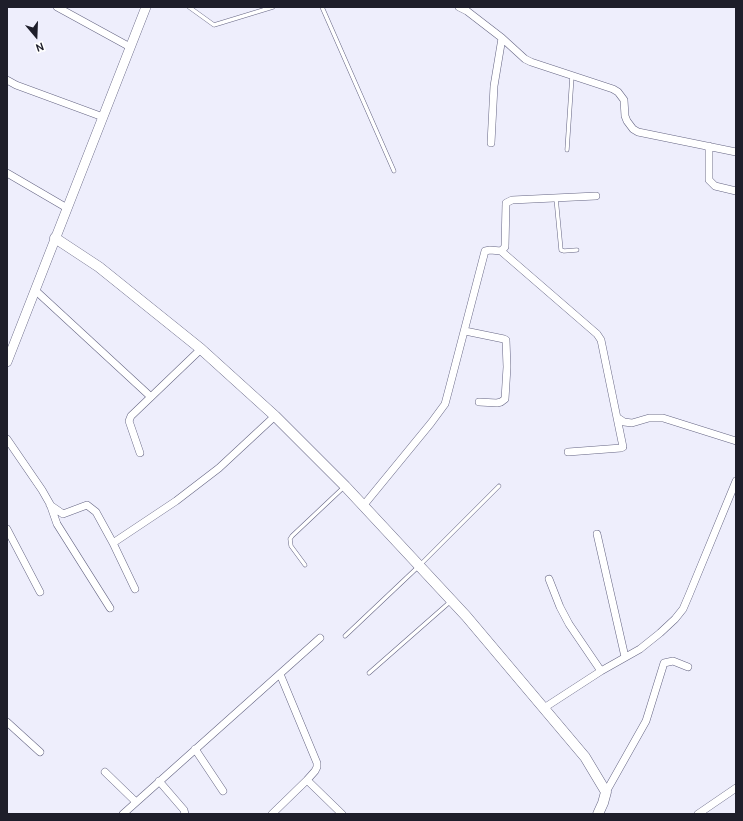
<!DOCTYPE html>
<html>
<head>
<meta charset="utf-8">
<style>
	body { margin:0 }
	#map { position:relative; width:743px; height:821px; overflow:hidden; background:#eeeefc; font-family:Cabin,sans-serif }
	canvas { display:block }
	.frame { position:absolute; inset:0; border:8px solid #1e1e2a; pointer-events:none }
	.north { position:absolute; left:16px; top:16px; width:40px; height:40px; -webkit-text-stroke:3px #fff; paint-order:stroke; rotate:161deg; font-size:11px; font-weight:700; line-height:16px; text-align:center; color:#1e1e2a }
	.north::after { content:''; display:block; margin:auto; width:14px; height:18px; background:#1e1e2a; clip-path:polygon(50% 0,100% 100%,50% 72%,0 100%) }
</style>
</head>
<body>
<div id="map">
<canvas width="743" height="821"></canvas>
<div class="frame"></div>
<div class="north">N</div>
</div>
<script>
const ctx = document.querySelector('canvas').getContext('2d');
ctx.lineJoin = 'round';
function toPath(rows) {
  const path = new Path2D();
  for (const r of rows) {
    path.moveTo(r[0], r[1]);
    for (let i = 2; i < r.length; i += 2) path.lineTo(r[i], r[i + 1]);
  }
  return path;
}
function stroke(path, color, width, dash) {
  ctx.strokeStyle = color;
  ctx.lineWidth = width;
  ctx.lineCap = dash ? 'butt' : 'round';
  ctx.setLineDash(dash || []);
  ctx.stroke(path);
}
const service = toPath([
	[189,7,214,25,273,7],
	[322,7,394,171],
	[567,150,572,76],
	[556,198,561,250,564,251,577,250],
	[305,565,291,546,290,539,292,536,344,487],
	[345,636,419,566,499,486],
	[369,673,451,601]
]);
const minor = toPath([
	[57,7,130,47],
	[459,7,467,11,502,38,494,86,491,143],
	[502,38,525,59,531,62,613,89,618,92,624,100,625,116,627,121,633,129,638,132,736,152],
	[7,80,16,85,103,117],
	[709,146,709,180,715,186,736,191],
	[7,173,67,208],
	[501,251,597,334,601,340,623,447,621,448,568,452],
	[35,290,151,397],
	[465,331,504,339,506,340,507,367,505,399,501,402,497,403,479,402],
	[618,418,624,422,632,423,649,418,663,418,736,441],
	[7,439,42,490,50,504,57,524,110,608],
	[140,453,129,421,131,416,201,349],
	[50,505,63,514,87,505,96,512,113,543,135,589],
	[363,506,431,423,445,404,449,389,485,251,490,250,501,251,505,247,506,203,512,200,596,196],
	[7,529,40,592],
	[597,534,625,657],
	[113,543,176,501,219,468,275,416],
	[549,579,560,607,569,624,601,671],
	[544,708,601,671,640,649,660,633,675,619,683,609,689,595,736,481],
	[7,722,40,752],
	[195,749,223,791],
	[105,772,136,802],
	[307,780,342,814],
	[159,781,184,810,185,814],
	[606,792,646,721,664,663,673,661,688,667],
	[123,814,320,638],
	[272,814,307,780,315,771,317,767,317,763,280,674],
	[698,814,736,788]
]);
const tertiary = toPath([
	[7,362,146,7]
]);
const secondary = toPath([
	[55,238,99,267,201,349,275,416,345,486,466,616,585,757,606,792,603,803,598,814]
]);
stroke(service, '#656583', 4.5);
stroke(minor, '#656583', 8);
stroke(tertiary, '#656583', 10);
stroke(secondary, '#656583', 11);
stroke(service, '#fff', 3.5);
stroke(minor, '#fff', 7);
stroke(tertiary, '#fff', 9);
stroke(secondary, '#fff', 10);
</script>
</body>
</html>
